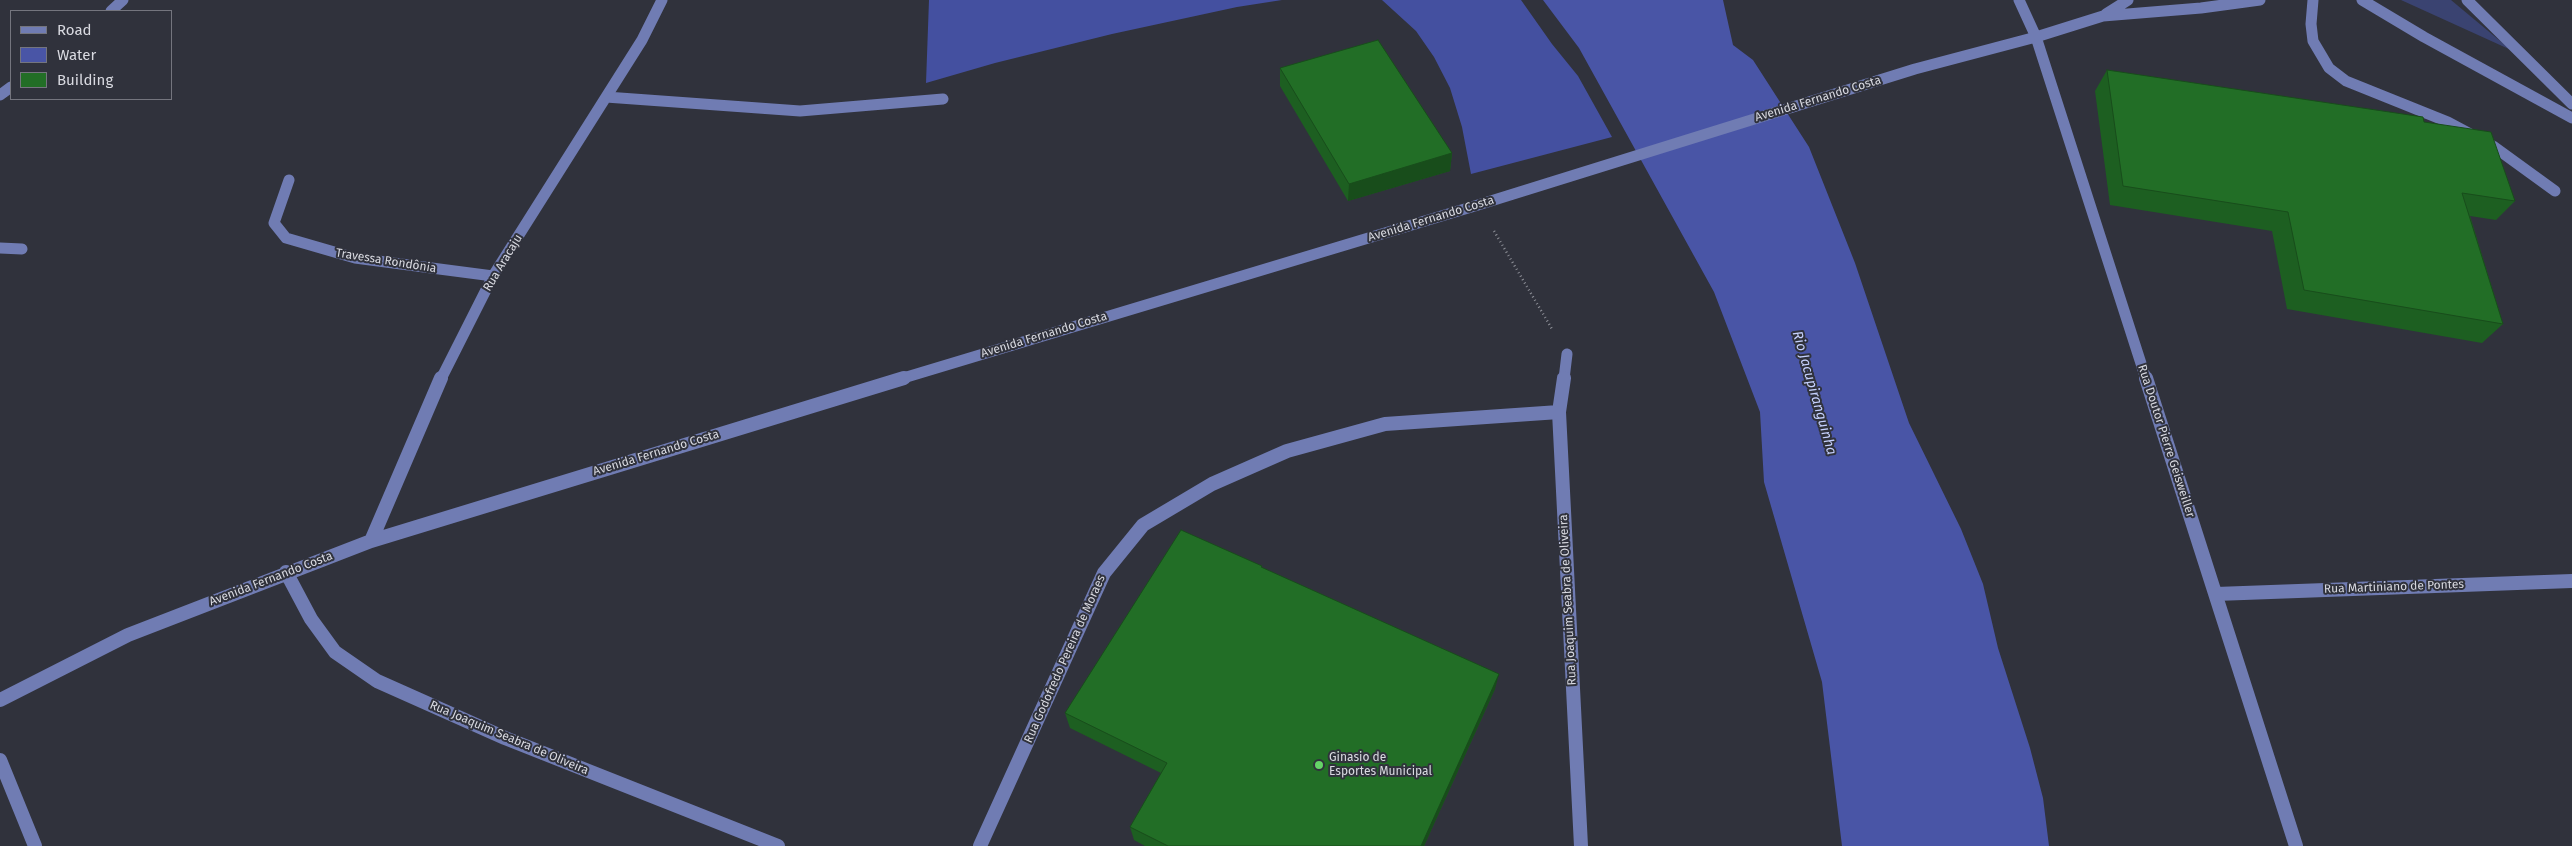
<!DOCTYPE html>
<html>
<head>
<meta charset="utf-8">
<style>
	body { margin:0 }
	#map { position:relative; width:2572px; height:846px; overflow:hidden; background:#30323c; font-family:"Fira Sans",sans-serif }
	canvas { display:block }
	.legend { position:absolute; left:10px; top:10px; width:162px; height:90px; box-sizing:border-box; background:#30323c; border:1px solid #74757e; margin:0; padding:6px 9px; list-style:none; font-size:15px; color:#d9dae1 }
	.legend li { display:flex; align-items:center; gap:10px; height:25px }
	.legend b { width:25px; border:1px solid #74757e }
</style>
</head>
<body>
<div id="map">
<canvas width="2572" height="846"></canvas>
<ul class="legend">
<li><b style="height:6px;background:#707cb3"></b>Road</li>
<li><b style="height:14px;background:#4955a6"></b>Water</li>
<li><b style="height:14px;background:#226e26"></b>Building</li>
</ul>
</div>
<script>
const ctx = document.querySelector('canvas').getContext('2d');
ctx.lineJoin = 'round';
function fillPath(path, color) {
  ctx.fillStyle = color;
  ctx.fill(path, 'evenodd');
}
function toPath(rows) {
  const path = new Path2D();
  for (const r of rows) {
    path.moveTo(r[0], r[1]);
    for (let i = 2; i < r.length; i += 2) path.lineTo(r[i], r[i + 1]);
  }
  return path;
}
function stroke(path, color, width, dash) {
  ctx.strokeStyle = color;
  ctx.lineWidth = width;
  ctx.lineCap = dash ? 'butt' : 'round';
  ctx.setLineDash(dash || []);
  ctx.stroke(path);
}
function drawText(font, color, halo, rows, align = 'center') {
  ctx.font = font + ' "Fira Sans",sans-serif';
  ctx.lineWidth = 4;
  ctx.setLineDash([]);
  ctx.textBaseline = 'middle';
  ctx.strokeStyle = halo;
  ctx.fillStyle = color;
  for (const [text, x, y, turn = 0] of rows) {
    ctx.save();
    ctx.translate(x, y);
    ctx.rotate((+turn || 0) * Math.PI / 180);
    ctx.textAlign = isNaN(turn) ? turn : align;
    if (halo) ctx.strokeText(text, 0, 0);
    ctx.fillText(text, 0, 0);
    ctx.restore();
  }
}
const green = toPath([
	[2401,0,2451,0,2511,50]
]);
const forest = toPath([
	[929,0,1282,0,1237,7,1112,34,995,63,926,83],
	[1382,0,1521,0,1552,44,1578,76,1612,137,1471,174,1462,127,1450,88,1434,57,1416,31]
]);
const water = toPath([
	[1543,0,1723,0,1733,45,1753,60,1809,147,1855,263,1909,423,1961,529,1983,584,1998,648,2030,748,2043,798,2049,846,1842,846,1822,682,1764,482,1760,412,1714,292,1579,48]
]);
const path = toPath([
	[1494,231,1552,329]
]);
const minorFar1 = toPath([
	[2019,0,2036,37,2146,379],
	[2313,0,2311,24,2313,41,2329,68,2346,81,2448,122,2493,146,2555,191],
	[2362,0,2424,37,2572,118],
	[2467,0,2572,104],
	[111,11,123,0],
	[2106,14,2128,0],
	[0,95,11,87],
	[606,97,800,111,943,99],
	[289,180,274,223,286,238,355,258,493,276],
	[0,248,22,249],
	[441,379,493,276,642,40,662,0],
	[900,379,1478,205,1915,69,2036,37,2103,16,2201,8,2260,0],
	[1564,379,1567,354]
]);
const minor = toPath([
	[1564,378,1559,412,1581,846],
	[2146,378,2296,846],
	[371,541,441,378],
	[286,572,311,619,335,652,377,681,505,738,778,846],
	[2216,594,2572,581],
	[0,700,128,635,371,541,904,378],
	[0,760,35,846],
	[980,846,1104,573,1143,525,1212,484,1287,451,1385,424,1559,412]
]);
const wall = toPath([
	[1280,68,1452,153,1450,171,1348,201,1280,86],
	[2107,70,2424,122,2515,201,2496,220,2470,216,2503,324,2482,343,2287,309,2272,231,2110,205,2095,91],
	[1262,566,1262,568,1495,689,1424,846,1145,846,1134,840,1130,827,1161,773,1070,728,1065,713]
]);
const shadedWall = toPath([
	[1452,153,1450,171,1348,201,1349,184],
	[1499,674,1495,689,1424,846,1421,846]
]);
const building = toPath([
	[1378,40,1452,153,1349,184,1280,68,1378,40],
	[2107,70,2423,117,2424,122,2491,132,2515,201,2462,193,2503,324,2304,290,2288,212,2123,186,2107,70],
	[1181,530,1262,566,1261,567,1499,674,1421,846,1168,846,1130,827,1167,763,1065,713,1181,530]
]);
const markers = [
	[1319,765,5,"#65d467"]
];
const streetNames = [
	["Avenida Fernando Costa",1818,99,-17],
	["Avenida Fernando Costa",1431,219,-17],
	["Travessa Rondônia",386,261,9],
	["Rua Aracaju",503,263,-59],
	["Avenida Fernando Costa",1044,335,-17],
	["Rua Doutor Pierre Geisweiller",2166,441,72],
	["Avenida Fernando Costa",656,453,-17],
	["Avenida Fernando Costa",271,579,-21],
	["Rua Martiniano de Pontes",2394,587,-2],
	["Rua Joaquim Seabra de Oliveira",1568,600,-93],
	["Rua Godofredo Pereira de Moraes",1065,659,-66],
	["Rua Joaquim Seabra de Oliveira",509,738,23]
];
const poiNames = [
	["Ginasio de",1329,758],
	["Esportes Municipal",1329,772]
];
const waterNames = [
	["Rio Jacupiranguinha",1814,393,74]
];
fillPath(green, '#3a4371');
fillPath(forest, '#4450a0');
fillPath(water, '#4955a6');
stroke(path, '#8c8e96', 2.5, [1, 3]);
stroke(minorFar1, '#707cb3', 11);
stroke(minor, '#707cb3', 14);
fillPath(wall, '#1d5f21');
fillPath(shadedWall, '#184d1b');
fillPath(building, '#226e26');
stroke(building, '#184d1b', 1);
for (const [x, y, r, color] of markers) {
  const dot = new Path2D();
  dot.arc(x, y, r, 0, 2 * Math.PI);
  ctx.fillStyle = color;
  ctx.fill(dot);
  stroke(dot, '#30323c', 2);
}
drawText('12px', '#d9dae1', '#30323c', streetNames);
drawText('12px', '#d9dae1', '#30323c', poiNames, 'left');
drawText('italic 14px', '#c6d1fe', '#30323c', waterNames);
</script>
</body>
</html>
